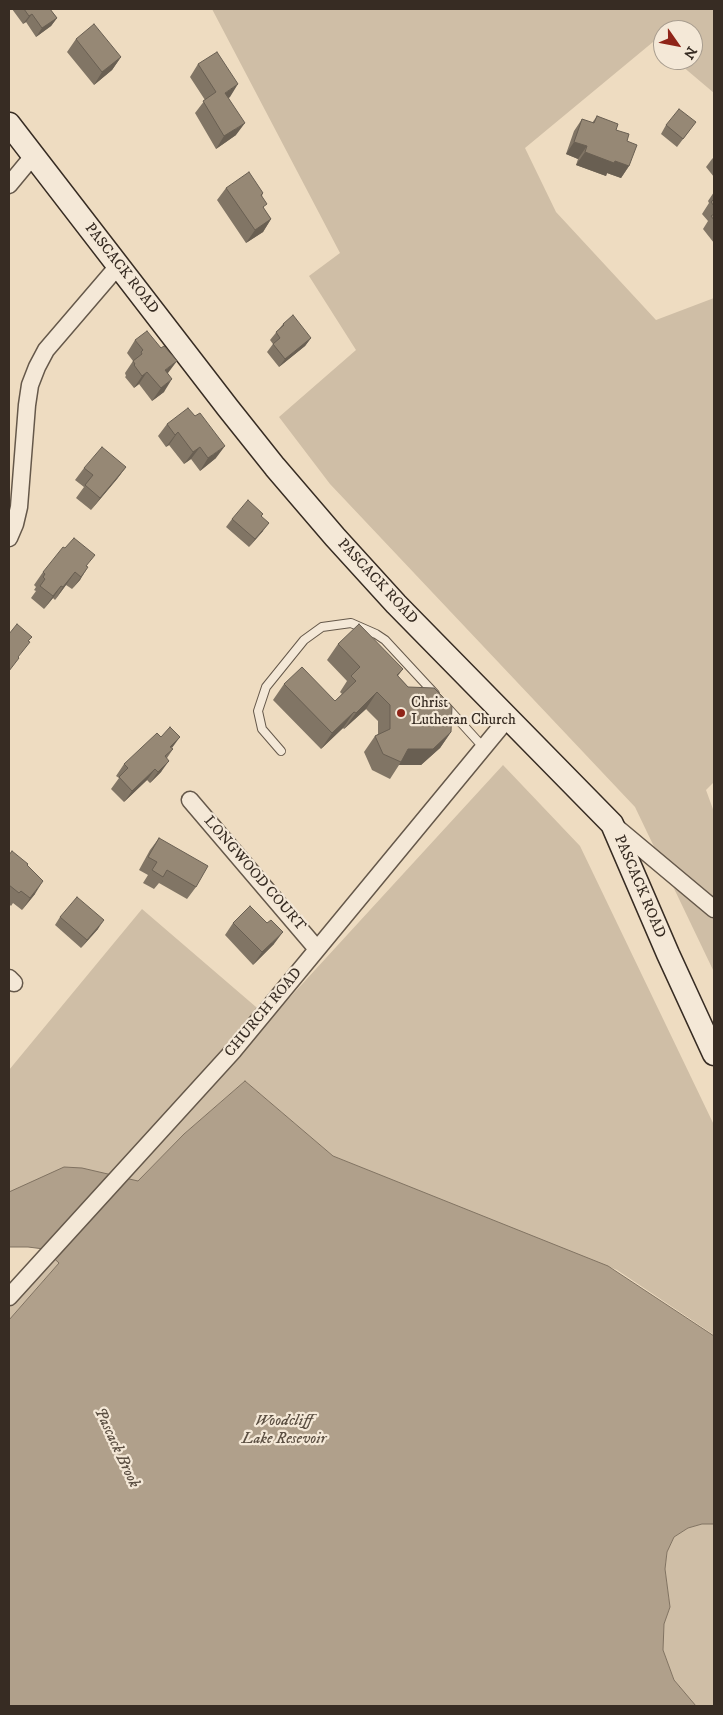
<!DOCTYPE html>
<html>
<head>
<meta charset="utf-8">
<style>
	body { margin:0 }
	#map { position:relative; width:723px; height:1715px; overflow:hidden; background:#eedcc1; font-family:"IM FELL DW Pica",serif }
	canvas { display:block }
	.frame { position:absolute; inset:0; border:10px solid #372c23; pointer-events:none }
	.north { position:absolute; left:653px; top:20px; width:50px; height:50px; box-sizing:border-box; background:#f4e8d7; border:1px solid #a89d8f; border-radius:50%; rotate:123deg; font-size:14px; font-weight:700; line-height:20px; text-align:center; color:#372c23 }
	.north::after { content:''; display:block; margin:auto; width:18px; height:22px; background:#8f2418; clip-path:polygon(50% 0,100% 100%,50% 72%,0 100%) }
</style>
</head>
<body>
<div id="map">
<canvas width="723" height="1715"></canvas>
<div class="frame"></div>
<div class="north">N</div>
</div>
<script>
const ctx = document.querySelector('canvas').getContext('2d');
ctx.lineJoin = 'round';
function fillPath(path, color) {
  ctx.fillStyle = color;
  ctx.fill(path, 'evenodd');
}
function toPath(rows) {
  const path = new Path2D();
  for (const r of rows) {
    path.moveTo(r[0], r[1]);
    for (let i = 2; i < r.length; i += 2) path.lineTo(r[i], r[i + 1]);
  }
  return path;
}
function stroke(path, color, width, dash) {
  ctx.strokeStyle = color;
  ctx.lineWidth = width;
  ctx.lineCap = dash ? 'butt' : 'round';
  ctx.setLineDash(dash || []);
  ctx.stroke(path);
}
function drawText(font, color, halo, rows, align = 'center') {
  ctx.font = font + ' "IM FELL DW Pica",serif';
  ctx.lineWidth = 4.5;
  ctx.setLineDash([]);
  ctx.textBaseline = 'middle';
  ctx.strokeStyle = halo;
  ctx.fillStyle = color;
  for (const [text, x, y, turn = 0] of rows) {
    ctx.save();
    ctx.translate(x, y);
    ctx.rotate((+turn || 0) * Math.PI / 180);
    ctx.textAlign = isNaN(turn) ? turn : align;
    if (halo) ctx.strokeText(text, 0, 0);
    ctx.fillText(text, 0, 0);
    ctx.restore();
  }
}
const green = toPath([
	[212,9,714,9,714,93,675,60,693,60,693,30,663,30,663,50,653,42,525,148,556,212,656,320,714,298,714,782,706,790,714,812,714,972,635,807,330,484,279,417,356,350,309,276,340,253],
	[503,765,580,846,714,1125,714,1335,617,1270,333,1156,245,1081,184,1134,78,1242,9,1320,9,1292,44,1249,28,1247,9,1247,9,1070,142,909,270,1019],
	[702,1524,714,1524,714,1706,695,1706,674,1680,663,1650,664,1624,670,1607,665,1569,667,1552,674,1537,688,1528]
]);
const water = toPath([
	[245,1081,333,1156,608,1266,714,1336,714,1524,702,1524,688,1528,674,1537,667,1552,665,1569,670,1607,664,1624,663,1650,674,1680,696,1706,9,1706,9,1320,59,1263,44,1249,28,1247,9,1247,9,1192,64,1167,82,1168,138,1181,184,1134,245,1081]
]);
const lane = toPath([
	[445,705,484,748],
	[281,751,262,729,258,711,266,687,304,640,322,627,351,623,376,634,385,640,435,694]
]);
const street = toPath([
	[9,185,33,156],
	[9,538,15,524,19,507,27,405,30,385,37,367,46,350,118,266],
	[190,800,317,949],
	[616,827,714,909],
	[9,978,14,983],
	[9,1297,234,1050,508,718]
]);
const secondary = toPath([
	[9,124,228,408,275,467,335,537,396,604,612,824,668,954,714,1054]
]);
const wall = toPath([
	[12,9,50,9,57,18,51,26,36,37,26,22,23,24],
	[76,39,121,57,112,70,94,85,67,52],
	[198,64,230,97,228,98,236,135,216,149,195,113,205,100,190,77],
	[597,116,616,130,629,166,621,178,607,173,606,176,576,165,578,159,566,154,574,131,582,119,592,123],
	[666,125,690,130,677,147,661,134],
	[714,157,714,177,706,167,712,159],
	[226,188,263,193,262,196,264,209,271,219,263,232,246,243,217,200],
	[714,192,714,243,703,229,708,221,702,214,709,203,708,201],
	[283,324,311,338,305,346,279,367,267,352,273,344,270,340],
	[135,340,168,374,164,392,152,401,139,384,134,388,125,377,126,376,125,373,133,361,127,353],
	[167,424,216,458,200,471,191,459,184,464,169,445,166,447,158,436],
	[126,467,117,479,91,510,76,498,84,487,75,480,84,468],
	[262,516,263,531,249,547,226,527,232,519],
	[87,566,80,580,72,589,66,585,55,600,53,598,44,609,31,598,36,591,34,590,36,587,34,585,43,572],
	[338,644,403,669,398,676,451,732,440,748,421,765,399,765,390,779,372,770,364,752,375,736,378,734,378,721,366,709,344,729,343,728,321,749,273,700,284,684,335,701,342,694,340,692,347,681,327,660],
	[172,748,173,749,167,758,161,772,150,783,147,780,124,802,111,789,119,778,116,776,124,764],
	[159,838,196,887,187,899,159,883,154,889,143,883,148,875,139,870,150,850],
	[9,855,27,865,35,894,22,910,13,903,11,906,9,904],
	[60,917,98,929,81,948,55,925],
	[233,923,274,944,253,965,225,935]
]);
const shadedWall = toPath([
	[32,14,26,22,23,24,29,16],
	[57,18,51,26,36,37,42,28],
	[121,57,112,70,94,85,102,72],
	[238,84,230,97,217,105,225,93],
	[245,123,236,135,216,149,224,136],
	[574,142,587,146,578,159,566,154],
	[585,152,615,161,629,166,621,178,607,173,606,176,576,165],
	[271,219,263,232,246,243,255,230],
	[311,338,305,346,279,367,285,359],
	[177,361,168,373,156,382,165,370],
	[147,372,139,384,134,388,142,376],
	[172,379,164,392,152,401,161,388],
	[178,432,169,445,166,447,175,435],
	[225,446,216,458,200,471,208,458],
	[200,447,191,459,184,464,193,452],
	[126,467,117,479,91,510,100,498],
	[269,523,263,531,249,547,255,539],
	[88,567,80,580,72,589,81,577],
	[75,572,66,585,55,600,63,587],
	[61,586,53,598,44,609,53,596],
	[377,692,366,709,344,729,356,713],
	[354,712,343,728,321,749,332,733],
	[451,732,440,748,421,765,399,765,408,749],
	[180,737,172,748,170,747],
	[169,761,161,772,150,783,158,772],
	[155,769,147,780,124,802,132,791],
	[43,881,35,894,22,910,30,898],
	[104,920,98,929,81,948,87,940],
	[283,932,274,944,253,965,262,952]
]);
const building = toPath([
	[24,9,50,9,57,18,42,28,32,14,29,16,24,9],
	[94,24,121,57,102,72,76,39,94,24],
	[217,52,238,84,225,93,245,123,224,136,203,101,216,92,198,64,217,52],
	[679,109,696,122,683,139,666,125,679,109],
	[597,116,618,124,616,130,629,134,627,141,637,145,629,166,615,161,614,163,585,152,587,146,574,142,582,119,594,123,597,116],
	[249,172,263,193,261,195,267,204,263,207,271,219,255,230,226,188,249,172],
	[714,199,714,206,711,202,714,199],
	[714,214,714,220,711,216,714,214],
	[293,315,311,338,285,359,273,344,280,338,276,332,284,325,283,324,293,315],
	[147,331,161,348,164,346,177,361,165,370,172,379,161,388,147,372,142,376,134,365,135,364,133,361,142,354,141,352,143,350,135,340,147,331],
	[188,408,195,416,200,413,225,446,208,458,200,447,193,452,178,432,175,435,167,424,188,408],
	[102,447,126,467,100,498,85,485,93,475,84,468,102,447],
	[248,500,263,514,261,516,269,523,255,539,232,519,248,500],
	[74,538,95,555,86,566,88,567,81,577,75,572,63,587,61,586,53,596,40,586,45,579,43,577,45,574,43,572,63,547,65,548,74,538],
	[17,624,32,637,28,641,30,642,18,657,19,658,9,671,9,634,17,624],
	[359,624,403,669,397,675,408,687,434,688,452,706,451,732,433,749,408,749,401,762,383,754,375,736,390,729,390,705,377,692,356,713,354,712,332,733,284,684,302,667,335,701,356,681,351,676,360,667,338,644,359,624],
	[170,727,180,737,170,747,173,749,165,756,169,761,158,772,155,769,132,791,119,777,128,768,124,764,157,733,161,737,170,727],
	[159,838,208,866,196,887,167,870,163,877,152,870,157,862,148,857,159,838],
	[12,851,28,864,27,865,43,881,30,898,21,891,19,893,9,885,9,855,12,851],
	[77,897,104,920,87,940,60,917,77,897],
	[250,906,267,923,271,920,283,932,262,952,233,923,250,906]
]);
const markers = [
	[401,713,5,"#8f2418"]
];
const streetNames = [
	["PASCACK ROAD",121,269,52],
	["PASCACK ROAD",377,582,47],
	["LONGWOOD COURT",254,874,49],
	["PASCACK ROAD",639,887,67],
	["CHURCH ROAD",264,1013,-50]
];
const poiNames = [
	["Christ",411,704],
	["Lutheran Church",411,721]
];
const waterNames = [
	["Woodcliff",284,1422],
	["Lake Resevoir",284,1440],
	["Pascack Brook",116,1448,65]
];
fillPath(green, '#cfbea6');
fillPath(water, '#b0a08b');
stroke(water, '#807261', 1);
stroke(lane, '#65584a', 10);
stroke(street, '#65584a', 19);
stroke(secondary, '#372c23', 25);
stroke(lane, '#f4e8d7', 8);
stroke(street, '#f4e8d7', 16);
stroke(secondary, '#f4e8d7', 22);
fillPath(wall, '#817565');
fillPath(shadedWall, '#695f52');
fillPath(building, '#968875');
stroke(building, '#695f52', 1);
for (const [x, y, r, color] of markers) {
  const dot = new Path2D();
  dot.arc(x, y, r, 0, 2 * Math.PI);
  ctx.fillStyle = color;
  ctx.fill(dot);
  stroke(dot, '#f4e8d7', 2);
}
drawText('15px', '#372c23', '#f4e8d7', streetNames);
drawText('15px', '#372c23', '#f4e8d7', poiNames, 'left');
drawText('italic 16px', '#5b4f42', '#f4e8d7', waterNames);
</script>
</body>
</html>
